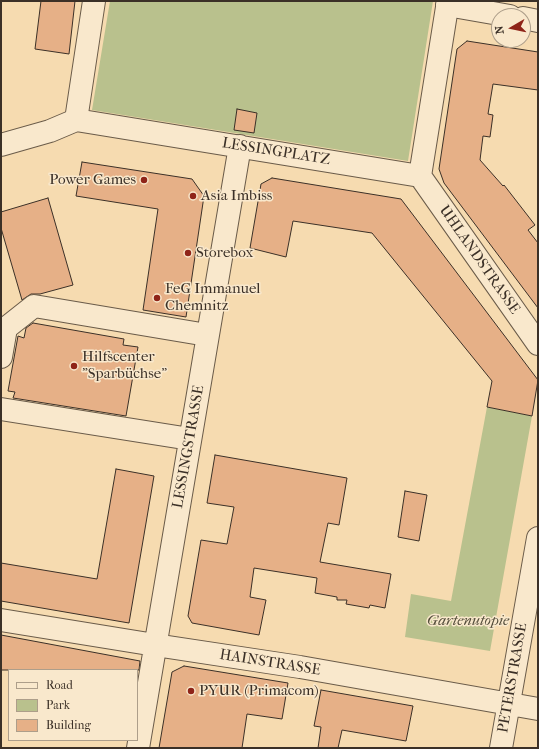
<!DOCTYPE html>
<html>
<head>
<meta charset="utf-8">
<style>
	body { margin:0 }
	#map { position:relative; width:539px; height:749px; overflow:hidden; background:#f6dbb0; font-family:"IM FELL French Canon",serif }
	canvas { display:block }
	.frame { position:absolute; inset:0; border:2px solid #3b3027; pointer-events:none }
	.legend { position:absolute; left:8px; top:669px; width:130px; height:72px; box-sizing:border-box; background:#f9e8cc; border:1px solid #ad9e8a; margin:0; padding:5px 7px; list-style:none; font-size:12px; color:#3b3027 }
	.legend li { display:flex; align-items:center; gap:8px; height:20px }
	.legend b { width:20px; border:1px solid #ad9e8a }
	.north { position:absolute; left:491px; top:8px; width:40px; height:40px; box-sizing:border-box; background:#f9e8cc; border:1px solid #ad9e8a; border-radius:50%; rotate:261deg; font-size:11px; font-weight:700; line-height:16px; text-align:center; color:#3b3027 }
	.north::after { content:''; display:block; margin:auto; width:14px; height:18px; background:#8f2418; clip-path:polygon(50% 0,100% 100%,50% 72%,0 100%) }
</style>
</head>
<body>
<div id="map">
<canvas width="539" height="749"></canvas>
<div class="frame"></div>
<ul class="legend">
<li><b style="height:5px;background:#f9e8cc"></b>Road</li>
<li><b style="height:11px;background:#b9c18d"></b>Park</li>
<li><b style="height:11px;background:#e6b087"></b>Building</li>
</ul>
<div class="north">N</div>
</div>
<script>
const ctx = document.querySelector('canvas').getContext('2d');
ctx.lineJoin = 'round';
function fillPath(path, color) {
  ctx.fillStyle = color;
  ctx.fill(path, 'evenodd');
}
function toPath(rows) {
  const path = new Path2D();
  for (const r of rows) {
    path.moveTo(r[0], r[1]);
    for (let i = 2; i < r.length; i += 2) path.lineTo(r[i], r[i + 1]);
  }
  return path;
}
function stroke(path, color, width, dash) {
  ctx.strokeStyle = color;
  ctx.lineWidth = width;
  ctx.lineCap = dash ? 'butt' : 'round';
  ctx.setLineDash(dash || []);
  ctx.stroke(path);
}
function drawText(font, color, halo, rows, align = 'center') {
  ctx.font = font + ' "IM FELL French Canon",serif';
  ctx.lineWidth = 3;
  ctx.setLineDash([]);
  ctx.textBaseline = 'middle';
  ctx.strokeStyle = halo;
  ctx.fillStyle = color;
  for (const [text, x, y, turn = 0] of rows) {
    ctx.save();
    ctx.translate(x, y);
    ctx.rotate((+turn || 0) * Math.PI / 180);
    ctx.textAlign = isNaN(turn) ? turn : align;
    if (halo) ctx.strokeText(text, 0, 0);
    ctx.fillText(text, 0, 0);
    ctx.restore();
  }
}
const green = toPath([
	[110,1,433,1,408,161,92,110],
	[487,407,532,416,490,651,405,637,411,594,451,601]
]);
const building = toPath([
	[41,1,75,1,69,54,35,49,41,1],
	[467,41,538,52,538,90,493,84,488,114,493,115,490,137,483,136,480,160,503,186,504,185,535,225,528,230,538,243,538,308,444,183,439,169,457,49,467,41],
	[237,109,257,113,254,133,234,130,237,109],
	[82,162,192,179,204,196,186,317,143,310,158,209,76,196,82,162],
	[272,178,401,199,538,380,532,416,487,407,492,381,372,233,293,221,286,257,250,248,261,184,272,178],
	[48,198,73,285,40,294,31,294,22,300,1,228,1,212,48,198],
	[33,323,124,339,123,345,138,347,126,416,13,398,15,392,8,391,18,336,24,338,26,328,33,323],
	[215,455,347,478,339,525,328,523,320,562,391,574,385,608,370,605,369,608,346,604,347,600,337,600,337,597,315,593,317,578,254,568,250,597,266,600,259,635,192,623,188,616,201,540,227,544,234,507,207,503,215,455],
	[116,469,154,476,129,623,1,601,1,563,97,579,116,469],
	[405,491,427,495,419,541,398,537,405,491],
	[1,635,140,661,139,670,1,670,1,635],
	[184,666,288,683,282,719,247,714,242,748,159,748,172,672,184,666],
	[321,690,413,706,406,741,342,730,338,748,318,748,321,727,314,726,321,690]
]);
const minor = toPath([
	[447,5,510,16],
	[523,18,538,21],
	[76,120,420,176],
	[76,120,94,1],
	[1,145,50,131,76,120],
	[420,176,538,344],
	[420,176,448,1],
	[1,357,6,328,34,306,207,335],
	[1,409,190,439],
	[1,620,155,645,300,667,538,709],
	[138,748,240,146],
	[501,748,538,538]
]);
const markers = [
	[144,180,4,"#8f2418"],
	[193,196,4,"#8f2418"],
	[188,253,4,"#8f2418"],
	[157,298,4,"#8f2418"],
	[74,366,4,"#8f2418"],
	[191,691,4,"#8f2418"]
];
const streetNames = [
	["LESSINGPLATZ",276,152,9],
	["UHLANDSTRASSE",479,260,55],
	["LESSINGSTRASSE",189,447,-80],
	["HAINSTRASSE",270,663,9],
	["PETERSTRASSE",513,678,-80]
];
const poiNames = [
	["Power Games",136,180,"right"],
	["Asia Imbiss",201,196],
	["Storebox",196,253],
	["FeG Immanuel",165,289],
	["Chemnitz",165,306],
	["Hilfscenter",82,357],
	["\"Sparbüchse\"",82,374],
	["PYUR (Primacom)",199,691]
];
const parkNames = [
	["Gartenutopie",468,621]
];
fillPath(green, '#b9c18d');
fillPath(building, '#e6b087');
stroke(building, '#3b3027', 1);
stroke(minor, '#6a5b49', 24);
stroke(minor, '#f9e8cc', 22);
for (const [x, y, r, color] of markers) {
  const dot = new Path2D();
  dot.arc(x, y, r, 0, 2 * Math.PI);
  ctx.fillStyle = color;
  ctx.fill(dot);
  stroke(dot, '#f9e8cc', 1.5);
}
drawText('15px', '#3b3027', '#f9e8cc', streetNames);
drawText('15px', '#3b3027', '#f9e8cc', poiNames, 'left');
drawText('italic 15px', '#544d3b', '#f9e8cc', parkNames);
</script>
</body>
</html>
